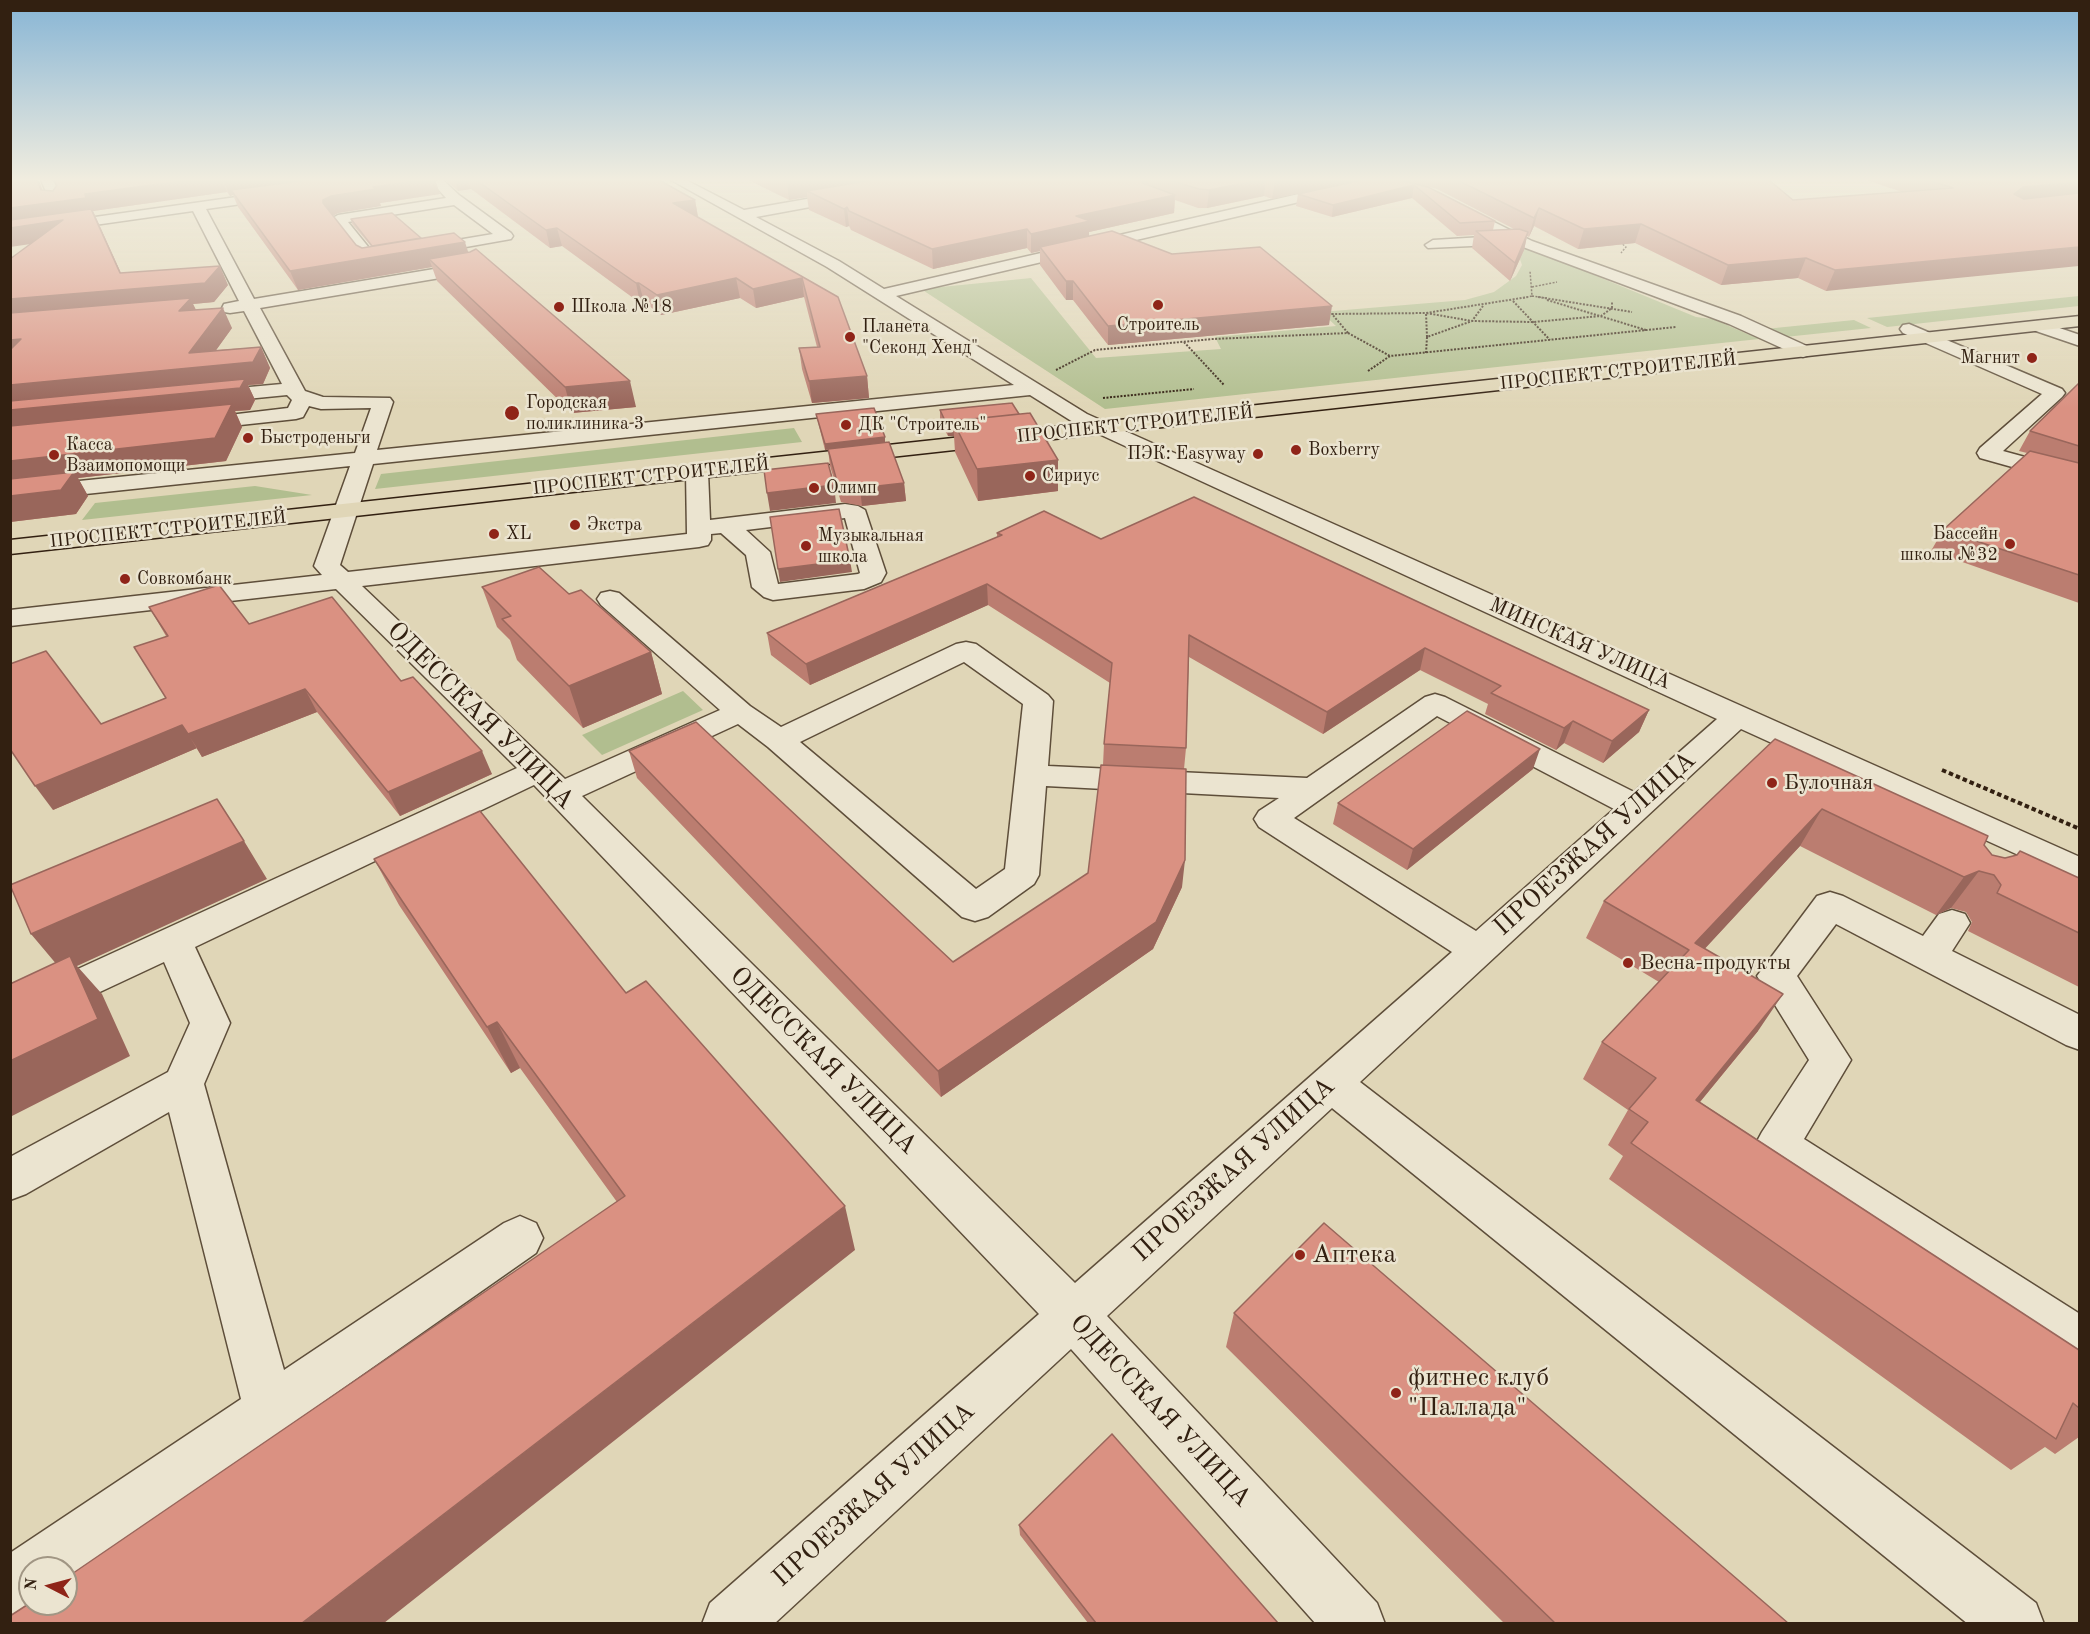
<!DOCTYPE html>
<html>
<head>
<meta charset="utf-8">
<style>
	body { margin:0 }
	#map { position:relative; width:2090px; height:1634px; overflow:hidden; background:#e0d6b7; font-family:"Old Standard TT",serif }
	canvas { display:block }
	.frame { position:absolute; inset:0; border:12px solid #322011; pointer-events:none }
	.north { position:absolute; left:18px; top:1556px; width:60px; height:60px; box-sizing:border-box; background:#ebe4d0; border:2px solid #a19684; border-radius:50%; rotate:276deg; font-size:16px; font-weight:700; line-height:24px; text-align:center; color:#322011 }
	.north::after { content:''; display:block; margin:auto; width:21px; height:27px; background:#8f2418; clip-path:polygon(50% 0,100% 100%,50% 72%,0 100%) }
</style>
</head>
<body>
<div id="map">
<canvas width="2090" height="1634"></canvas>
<div class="frame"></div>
<div class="north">N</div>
</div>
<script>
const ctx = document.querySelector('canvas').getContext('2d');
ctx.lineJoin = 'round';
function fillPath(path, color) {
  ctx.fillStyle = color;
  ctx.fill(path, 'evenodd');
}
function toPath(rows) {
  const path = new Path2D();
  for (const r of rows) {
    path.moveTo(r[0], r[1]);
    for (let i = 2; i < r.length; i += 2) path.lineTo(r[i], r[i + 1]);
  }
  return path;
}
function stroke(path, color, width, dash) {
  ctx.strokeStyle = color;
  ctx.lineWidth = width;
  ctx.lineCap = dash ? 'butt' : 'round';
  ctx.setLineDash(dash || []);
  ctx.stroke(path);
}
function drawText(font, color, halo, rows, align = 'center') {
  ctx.font = font + ' "Old Standard TT",serif';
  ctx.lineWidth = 5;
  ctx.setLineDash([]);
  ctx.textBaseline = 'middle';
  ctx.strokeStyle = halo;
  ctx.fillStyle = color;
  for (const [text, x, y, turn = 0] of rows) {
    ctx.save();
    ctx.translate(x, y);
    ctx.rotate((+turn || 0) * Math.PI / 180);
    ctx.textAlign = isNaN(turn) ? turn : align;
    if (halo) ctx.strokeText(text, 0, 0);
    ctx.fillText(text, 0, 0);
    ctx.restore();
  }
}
const green = toPath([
	[1514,242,1696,317,1713,319,1759,339,1105,409,921,289,1031,278,1096,358,1221,349,1215,337,1336,326,1321,312,1465,300,1494,292,1516,276,1522,265],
	[2079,296,2079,306,1887,327,1867,318],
	[1854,320,1871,328,1785,337,1765,329],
	[794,428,802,442,375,489,381,474],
	[255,486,312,495,82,520,95,503],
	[683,691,703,710,602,755,582,735]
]);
const pathFar2 = toPath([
	[1620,242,1626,247,1621,253],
	[1532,287,1557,282],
	[1532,296,1547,298],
	[1523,298,1532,296,1530,271]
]);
const pathFar1 = toPath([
	[1538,297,1632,312],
	[1547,300,1646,330],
	[1513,301,1550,340],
	[1348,333,1390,356],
	[1427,337,1426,313,1472,321,1533,322,1601,316,1612,308,1612,301],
	[1184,342,1224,385],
	[1426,353,1427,337,1472,321,1483,306],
	[1056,370,1095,350,1213,339,1348,333,1332,314,1426,313,1528,297],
	[1368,371,1390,356,1676,327],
	[1103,398,1194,389]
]);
const path = toPath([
	[1942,770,2080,829]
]);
const minor = toPath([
	[41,180,53,180,64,203,62,206,52,206,41,180],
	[430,180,443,180,459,195,511,233,513,236,511,239,370,264,365,262,331,219,338,215,446,198,430,180],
	[454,205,493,234,374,254,348,222,454,205],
	[671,180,686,180,744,210,915,180,941,180,935,184,756,217,839,261,884,289,1342,184,1347,185,1349,188,1342,192,896,296,1087,414,2080,857,2080,883,1741,729,1360,1082,2036,1603,2044,1624,1968,1624,1332,1108,1107,1316,1377,1603,1385,1624,1316,1624,1071,1349,774,1624,702,1624,710,1603,1039,1314,534,785,195,947,230,1023,204,1084,284,1370,504,1223,520,1216,536,1223,543,1238,536,1253,66,1582,66,1568,30,1568,30,1604,35,1604,10,1615,10,1553,241,1399,169,1112,26,1194,10,1200,10,1157,168,1072,190,1023,164,962,10,1034,10,1000,517,768,336,589,10,626,10,610,322,575,314,566,350,466,10,502,10,488,355,453,371,408,321,409,309,406,303,417,296,419,194,430,187,428,184,424,187,420,288,408,292,400,287,395,206,403,199,401,196,397,199,393,206,391,282,384,244,311,230,313,224,312,222,308,224,304,239,301,193,211,10,237,10,229,279,191,286,195,284,198,206,209,254,299,476,262,482,264,484,267,476,272,260,308,305,391,323,397,390,398,393,402,377,450,1014,385,827,267,671,180],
	[1030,395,1073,422,1717,719,1634,792,1445,697,1435,694,1425,697,1307,778,1048,766,1053,701,1048,695,976,644,966,642,956,644,781,727,750,706,619,593,610,591,601,593,597,599,601,605,720,710,565,779,362,586,699,547,708,545,711,540,711,534,721,533,746,555,752,587,764,597,773,600,864,589,881,582,886,573,865,510,858,506,845,504,710,520,708,472,705,467,697,465,689,467,686,472,687,534,348,572,340,565,373,464,1030,395],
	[845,518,860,573,858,574,778,584,770,552,746,530,845,518],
	[964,662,1023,704,1005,869,976,889,800,742,964,662],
	[1437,716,1614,809,1476,931,1294,818,1437,716],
	[738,724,768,747,962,917,975,921,988,917,1034,884,1039,875,1046,786,1279,798,1259,811,1254,819,1259,827,1452,952,1075,1283,582,796,738,724],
	[1454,202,1532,241,1741,316,1809,347,1812,351,1809,355,1803,357,1797,355,1729,324,1515,244,1428,248,1425,245,1433,240,1500,236,1449,209,1447,206,1454,202],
	[2039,321,2080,335,2080,346,2033,330,2030,326,2033,322,2039,321],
	[1909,324,2062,389,2065,393,2062,397,2003,451,2080,472,2080,486,1980,458,1977,453,1980,448,2042,394,1903,333,1900,329,1903,325,1909,324],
	[1830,892,1843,896,1923,936,1939,914,1952,910,1965,914,1970,923,1952,951,2080,1015,2080,1050,2066,1045,1836,924,1797,976,1851,1060,1804,1139,2080,1314,2080,1368,2062,1361,1762,1158,1755,1145,1762,1132,1809,1060,1757,976,1817,896,1830,892]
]);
const major = toPath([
	[2080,316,2080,326,10,554,10,540,2080,316]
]);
const wall = toPath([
	[55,180,435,180,440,194,380,203,381,206,338,213,333,216,356,245,362,248,371,246,352,224,351,219,421,238,468,252,636,407,572,413,437,281,432,267,298,290,238,207,233,195,230,196,227,192,93,211,121,273,228,285,214,302,193,304,196,310,232,328,216,350,261,347,270,368,263,384,248,385,255,400,250,410,235,411,242,427,226,461,78,478,88,496,76,514,10,522,10,259,31,244,43,190,53,191,57,185],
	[445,180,659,180,695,200,698,217,838,297,867,376,869,398,812,403,802,369,799,348,817,347,804,297,756,308,740,298,661,315,644,302,640,303,562,246,550,248,471,189,458,191],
	[748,180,1359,180,1272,199,1264,196,1207,208,1198,208,1175,200,1174,213,1089,232,1089,237,1329,325,1108,345,1073,300,1066,300,1040,265,1040,251,1031,253,1027,248,933,269,851,230,849,226,846,227,809,210,807,197,789,200],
	[1362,180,1769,180,1793,200,1902,192,1866,180,2079,180,1826,291,1798,278,1721,285,1635,243,1578,249,1534,226,1529,237,1527,236,1524,250,1510,281,1472,248,1474,235,1457,236,1412,198,1332,217,1296,206,1298,194],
	[1413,183,1437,189,1514,229,1493,230,1495,221],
	[2079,383,2079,603,1931,551,1943,530,2027,453,2019,451,2030,431],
	[940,410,1058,491,978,501,955,452,954,436,948,436,940,421],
	[816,414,885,443,904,483,906,501,862,506,841,502,830,466,828,449,825,450],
	[997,533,1101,539,1649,710,1639,732,1603,763,1564,743,1556,750,1485,714,1488,704,1420,670,1323,734,1189,657,1186,748,1184,769,1182,887,1153,949,941,1097,637,778,629,751,953,962,1088,873,1103,765,1104,744,1110,683,988,605,810,685,771,655,767,633,997,537],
	[482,587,569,594,651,652,662,694,583,728,517,660,510,640,497,627],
	[149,607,249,624,401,681,492,774,400,816,317,712,202,757,197,748,53,810,101,724,165,698,166,636],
	[1775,739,1984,845,1992,855,2079,878,2079,987,1968,931,1972,922,1966,912,1951,908,1936,915,1800,846,1704,949,1758,1031,1700,1102,2079,1350,2079,1437,2055,1454,2045,1447,2011,1470,1609,1179,1623,1156,1608,1145,1628,1110,1583,1079,1602,1042,1659,982,1586,938,1604,901],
	[1533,769,1407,870,1333,824,1338,803],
	[374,859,626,993,855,1250,617,1202,520,1068,511,1073,399,905],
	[1234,1313,1788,1623,1504,1623,1226,1347],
	[1019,1525,1278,1623,1088,1623,1020,1535]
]);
const shadedWall = toPath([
	[37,180,39,181,48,203,85,194,189,180,222,180,227,192,93,211,128,289,220,266,228,285,214,302,193,304,200,318,10,316,10,299,120,273,94,215,10,227,10,208,41,190],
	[223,180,345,180,231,190,233,195,230,196],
	[420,180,435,180,440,194,380,203,381,206,338,213,330,217,323,203,323,200,331,196,373,187],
	[455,180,468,180,471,189,458,191],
	[800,180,903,180,807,191,807,197,789,200,787,182],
	[1141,180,1148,180,1148,191],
	[1260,180,1266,180,1264,196,1207,208,1209,190],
	[1282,180,1359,180,1272,199,1275,181],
	[2079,182,2079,199,2005,212,2014,194,2023,187],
	[1414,185,1412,198,1332,217,1333,205],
	[1175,195,1174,213,1089,232,1089,240,1040,247,1040,251,1031,253,1031,234,1076,216],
	[695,200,698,217,673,203],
	[847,207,849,226,846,227,844,209],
	[1539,208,1534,226,1529,237,1534,218],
	[63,220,73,238,10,247,10,228],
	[1641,224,1635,243,1578,249,1584,229],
	[557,228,562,246,550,248,546,230],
	[1027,229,1027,248,933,269,932,249],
	[1528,232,1524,250,1510,281,1515,263],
	[465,242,471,261,429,259,432,267,298,290,290,271],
	[2079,247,2079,266,1826,291,1835,270],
	[1806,258,1798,278,1721,285,1728,265],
	[736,278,740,298,661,315,657,295],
	[802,278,804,297,756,308,753,289],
	[1066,281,1073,281,1073,300,1066,300],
	[636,283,639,283,644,302,640,303],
	[1332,306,1329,325,1108,345,1108,326],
	[223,308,232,328,204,367,261,347,270,368,263,384,248,385,255,400,250,410,235,411,242,427,226,461,78,478,88,496,76,514,10,522,10,385,189,353],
	[21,339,10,362,10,340],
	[867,376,869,398,812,403,809,381],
	[630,381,636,407,572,413,565,387],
	[953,424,954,436,948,436,947,425],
	[885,437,885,443,825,450,825,444],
	[1058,460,1058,491,978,501,977,469],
	[904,483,906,501,862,506,860,488],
	[834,485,836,503,770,511,767,493],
	[850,560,852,572,780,582,778,569],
	[987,584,988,605,810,685,806,664],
	[1425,648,1420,670,1323,734,1327,712],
	[651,652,662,694,583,728,569,686],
	[305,689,317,712,202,757,188,734],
	[1649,710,1639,732,1603,763,1612,741],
	[1573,721,1564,743,1556,750,1564,728],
	[182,725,197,748,53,810,35,786],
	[1540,749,1533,769,1407,870,1413,849],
	[482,751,492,774,400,816,388,792],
	[1822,809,1800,846,1675,981,1695,943],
	[244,841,267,879,77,966,102,994,130,1056,10,1117,10,1061,63,972,31,934],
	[1185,860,1182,887,1153,949,941,1097,938,1071],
	[1979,871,1951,908,1936,915,1964,877],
	[1783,994,1758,1031,1672,1136,1696,1100],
	[497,1022,520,1068,511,1073,487,1027],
	[845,1206,855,1250,384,1623,302,1623]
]);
const building = toPath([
	[10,180,37,180,41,190,53,191,57,185,55,180,189,180,85,194,86,198,10,208,10,180],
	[307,180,420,180,373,187,376,189,331,196,323,200,323,203,356,245,362,248,454,233,465,242,290,271,231,190,307,180],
	[476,180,659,180,695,200,673,203,838,297,867,376,809,381,799,348,820,347,802,278,753,289,736,278,657,295,639,283,636,283,557,228,546,230,476,180],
	[782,180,800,180,787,182,782,180],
	[872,180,1141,180,1143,183,1175,195,1076,216,1090,221,1031,234,1027,229,932,249,849,211,847,207,844,209,807,191,872,180],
	[1169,180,1260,180,1209,190,1199,189,1169,180],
	[1362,180,1400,180,1428,187,1495,221,1460,223,1414,185,1333,205,1298,194,1362,180],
	[1457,180,1769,180,1793,200,1953,188,1928,180,2079,180,2079,182,2023,187,2014,194,2024,199,2079,193,2079,247,1835,270,1806,258,1728,265,1641,224,1584,229,1539,208,1534,218,1457,180],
	[91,209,120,273,220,266,205,283,10,299,10,259,63,220,10,228,10,220,91,209],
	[392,213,421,238,372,246,351,219,392,213],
	[1519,229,1528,232,1515,263,1476,231,1519,229],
	[1112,231,1172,254,1260,247,1332,306,1108,326,1073,281,1066,281,1040,247,1112,231],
	[476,249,630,381,565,387,429,259,470,252,476,249],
	[191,298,179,311,223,308,189,353,261,347,253,362,10,385,10,350,21,339,10,340,10,313,191,298],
	[245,379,240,388,10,410,10,401,245,379],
	[2079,383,2079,446,2030,431,2079,383],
	[1012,403,1019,414,953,421,953,424,947,425,940,410,1012,403],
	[232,404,215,438,10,461,10,426,232,404],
	[874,408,885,437,825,444,816,414,874,408],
	[1030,413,1058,460,977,469,953,421,1030,413],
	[889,442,904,483,860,488,838,485,828,449,889,442],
	[2030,451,2079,463,2079,575,1943,530,2030,451],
	[828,463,834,485,767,493,764,470,828,463],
	[74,472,61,490,10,496,10,479,74,472],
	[1194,497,1649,710,1612,741,1573,721,1564,728,1491,693,1501,686,1425,648,1327,712,1189,635,1186,748,1104,744,1112,663,987,584,806,664,767,633,1002,535,997,533,1044,511,1101,539,1194,497],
	[839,509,850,560,778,569,770,517,839,509],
	[539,567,569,594,581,590,651,652,569,686,502,619,511,616,482,587,539,567],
	[219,585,249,624,332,597,401,681,413,677,482,751,388,792,305,689,188,734,182,725,35,786,10,749,10,664,46,651,101,724,166,698,134,647,168,636,149,607,219,585],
	[1467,711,1540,749,1413,849,1338,803,1467,711],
	[696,722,953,962,1088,873,1101,765,1186,769,1185,860,1156,922,938,1071,629,751,696,722],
	[1775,739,1988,836,1984,845,1992,855,2005,858,2017,855,2020,851,2079,878,2079,933,1997,893,2001,885,1994,875,1979,871,1964,877,1822,809,1695,943,1783,994,1696,1100,2079,1350,2079,1408,2073,1403,2056,1439,1631,1143,1648,1122,1629,1109,1656,1078,1602,1042,1689,950,1604,901,1775,739],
	[217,799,244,841,31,934,10,885,217,799],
	[480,811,626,993,646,981,845,1206,302,1623,10,1623,10,1616,30,1603,30,1604,66,1604,66,1578,625,1196,497,1022,487,1027,374,859,480,811],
	[70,956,98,1019,10,1061,10,984,70,956],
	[1324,1223,1788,1623,1555,1623,1234,1313,1324,1223],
	[1112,1434,1278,1623,1096,1623,1019,1525,1112,1434]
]);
const markers = [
	[1158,305,6,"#8f2418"],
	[559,307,6,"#8f2418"],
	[850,337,6,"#8f2418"],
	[2032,358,6,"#8f2418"],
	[512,413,8,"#8f2418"],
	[846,425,6,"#8f2418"],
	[248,438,6,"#8f2418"],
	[1296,450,6,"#8f2418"],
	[1258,454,6,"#8f2418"],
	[54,455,6,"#8f2418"],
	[1030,476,6,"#8f2418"],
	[814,488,6,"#8f2418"],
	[575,525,6,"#8f2418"],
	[494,534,6,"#8f2418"],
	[2010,544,6,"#8f2418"],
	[806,546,6,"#8f2418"],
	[125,579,6,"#8f2418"],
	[1772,783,6,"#8f2418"],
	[1628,963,6,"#8f2418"],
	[1300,1255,6,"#8f2418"],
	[1396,1393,6,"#8f2418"]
];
const farPoinames = [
	["Школа №18",571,307],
	["Строитель",1158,325,"center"],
	["Планета",862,327],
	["\"Секонд Хенд\"",862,348],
	["Магнит",2020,358,"right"],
	["Городская",526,403],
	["поликлиника 3",526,424],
	["ДК \"Строитель\"",858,425],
	["Быстроденьги",260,438],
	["Касса",66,445],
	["Взаимопомощи",66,466],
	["Boxberry",1308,450],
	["ПЭК: Easyway",1246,454,"right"],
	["Сириус",1042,476],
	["Олимп",826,488],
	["Экстра",587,525],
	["XL",506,534],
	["Бассейн",1998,534,"right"],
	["школы №32",1998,555,"right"],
	["Музыкальная",818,536],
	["школа",818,557],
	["Совкомбанк",137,579]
];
const farStreetnames = [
	["ПРОСПЕКТ СТРОИТЕЛЕЙ",1618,372,-6],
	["ПРОСПЕКТ СТРОИТЕЛЕЙ",1135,425,-6],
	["ПРОСПЕКТ СТРОИТЕЛЕЙ",651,477,-6],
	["ПРОСПЕКТ СТРОИТЕЛЕЙ",168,530,-6]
];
const streetNames = [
	["МИНСКАЯ УЛИЦА",1580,644,24]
];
const poiNames = [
	["Булочная",1784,783],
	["Весна-продукты",1640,963]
];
const nearStreetnames = [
	["ОДЕССКАЯ УЛИЦА",480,716,45],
	["ПРОЕЗЖАЯ УЛИЦА",1595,844,-42],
	["ОДЕССКАЯ УЛИЦА",823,1061,45],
	["ПРОЕЗЖАЯ УЛИЦА",1234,1170,-42],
	["ОДЕССКАЯ УЛИЦА",1160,1411,47],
	["ПРОЕЗЖАЯ УЛИЦА",874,1495,-42]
];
const nearPoinames = [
	["Аптека",1312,1255],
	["фитнес клуб",1408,1378],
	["\"Паллада\"",1408,1408]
];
fillPath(green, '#b1be8f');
stroke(minor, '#5e4e3a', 3);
stroke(major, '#322011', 3);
stroke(pathFar2, '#322011', 1.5, [2, 1.5]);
stroke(pathFar1, '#322011', 2, [2, 1.5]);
stroke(path, '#322011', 4, [4.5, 3]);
fillPath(minor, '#ebe4d0');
fillPath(major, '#e0d6b7');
fillPath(wall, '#bb7d70');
fillPath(shadedWall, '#99665b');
fillPath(building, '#da9182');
stroke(building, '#99665b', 1.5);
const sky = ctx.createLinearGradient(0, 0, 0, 408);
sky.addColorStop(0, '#87b5d5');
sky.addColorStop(0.44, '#f1eddf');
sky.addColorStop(1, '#f1eddf00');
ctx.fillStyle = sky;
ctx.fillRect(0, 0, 2090, 408);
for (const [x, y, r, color] of markers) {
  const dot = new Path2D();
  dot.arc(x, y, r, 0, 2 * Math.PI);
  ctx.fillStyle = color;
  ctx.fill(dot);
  stroke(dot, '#ebe4d0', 2);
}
drawText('18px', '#322011', '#ebe4d0', farPoinames, 'left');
drawText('18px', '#322011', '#ebe4d0', farStreetnames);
drawText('21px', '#322011', '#ebe4d0', streetNames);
drawText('21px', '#322011', '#ebe4d0', poiNames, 'left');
drawText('26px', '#322011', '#ebe4d0', nearStreetnames);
drawText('26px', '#322011', '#ebe4d0', nearPoinames, 'left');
</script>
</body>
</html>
